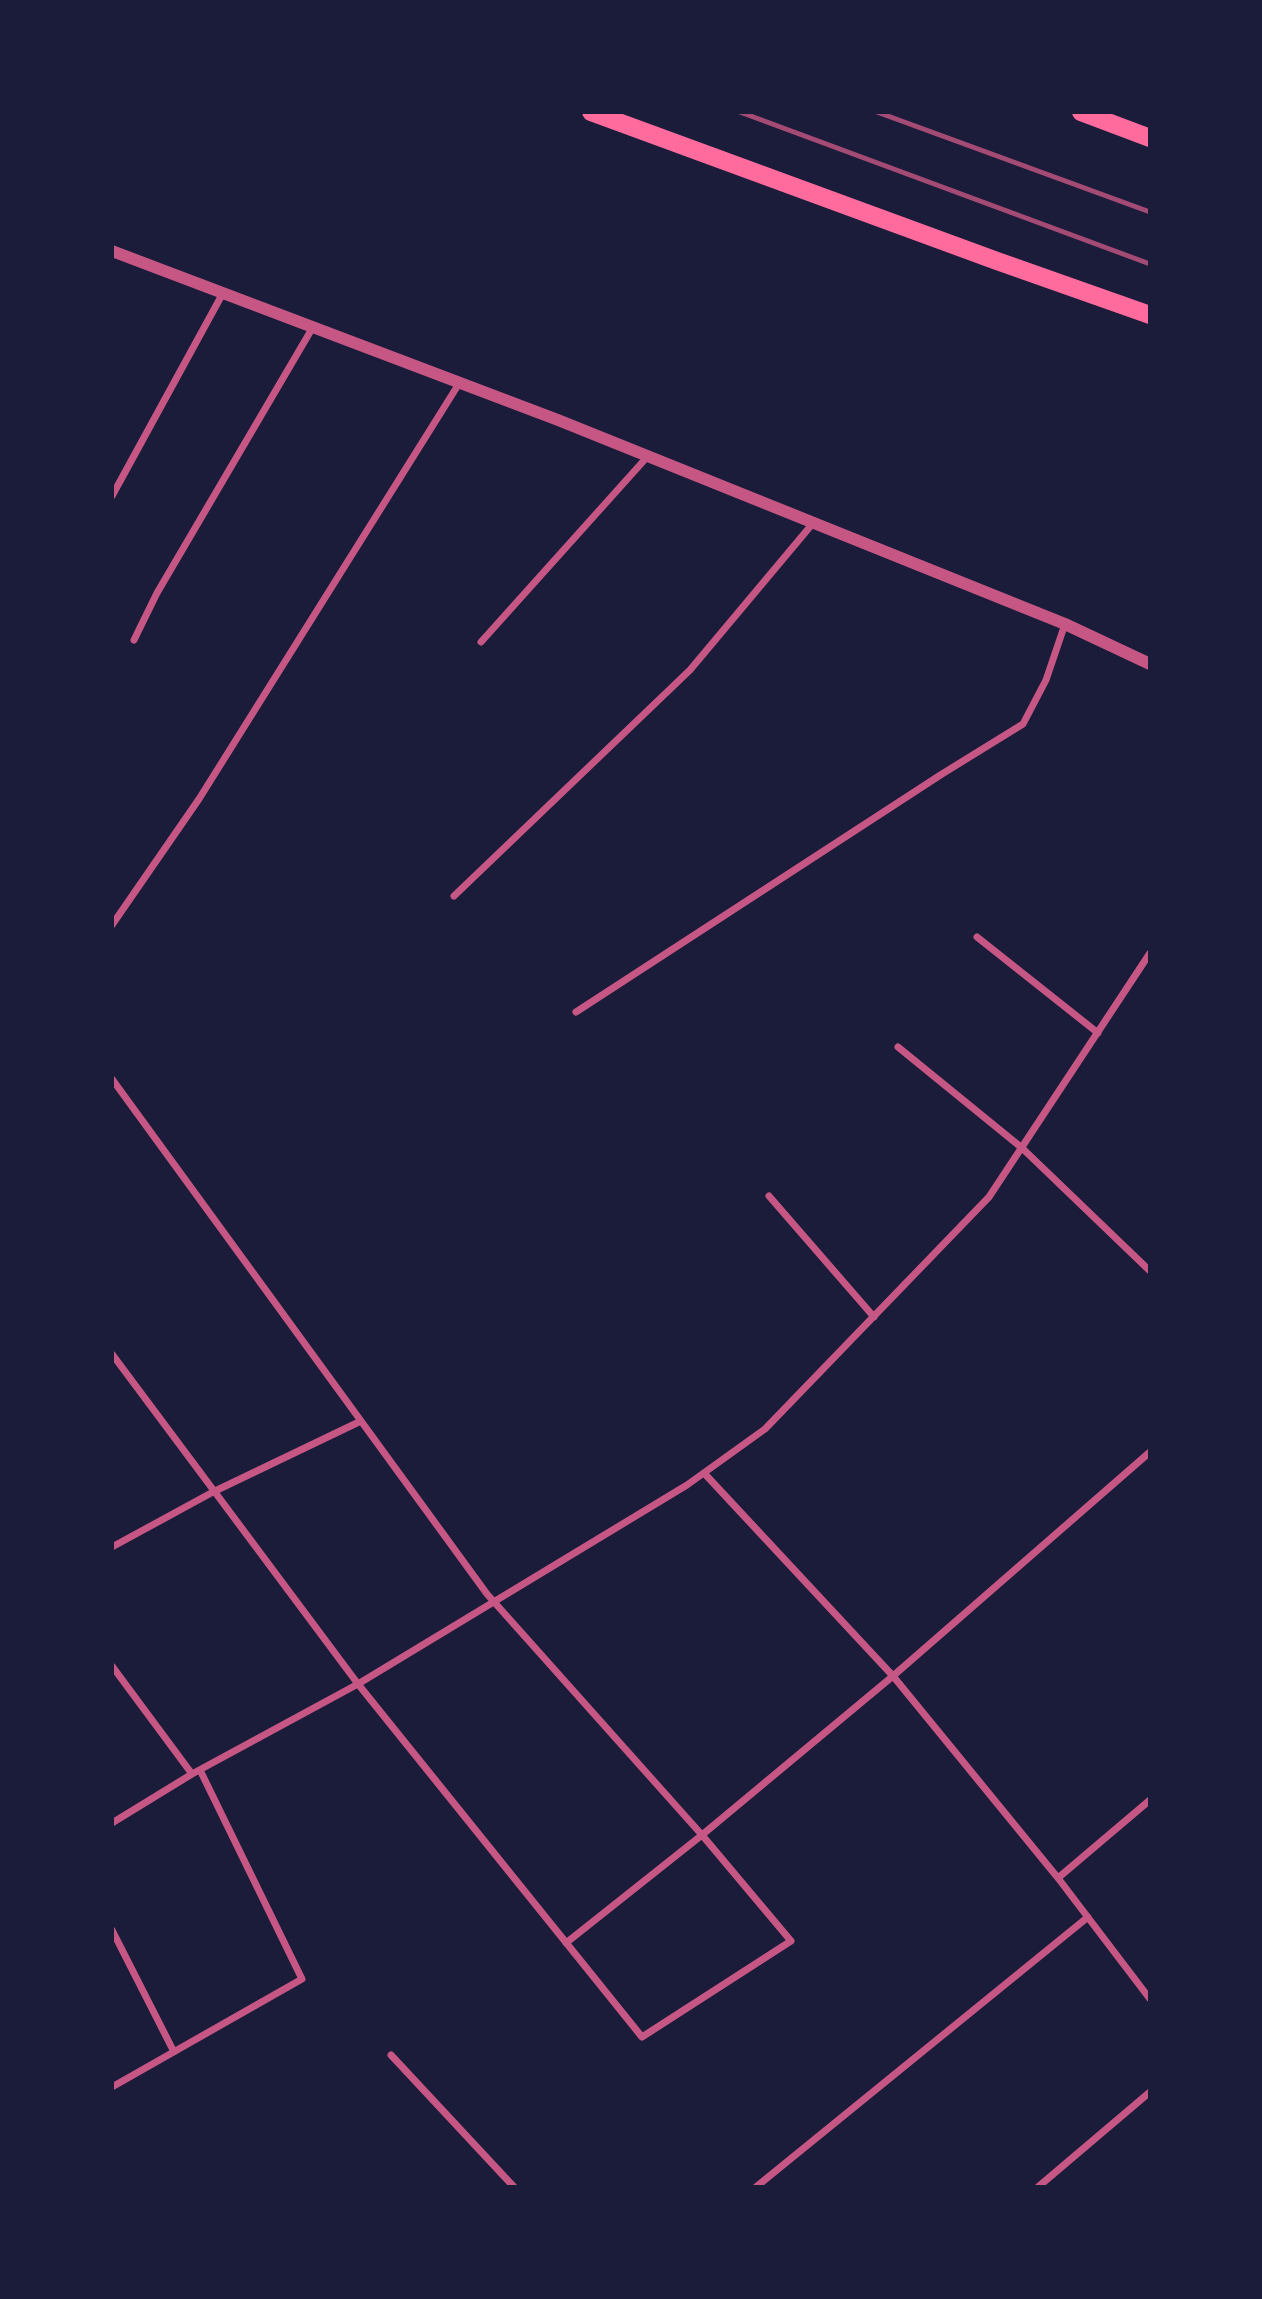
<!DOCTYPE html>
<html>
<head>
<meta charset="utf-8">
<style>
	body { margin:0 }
	#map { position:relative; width:1262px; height:2299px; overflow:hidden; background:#1b1b3a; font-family:"Roboto Serif",serif }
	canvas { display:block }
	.frame { position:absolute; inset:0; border:114px solid #1b1b3a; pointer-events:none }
</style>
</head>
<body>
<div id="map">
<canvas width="1262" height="2299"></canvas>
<div class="frame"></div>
</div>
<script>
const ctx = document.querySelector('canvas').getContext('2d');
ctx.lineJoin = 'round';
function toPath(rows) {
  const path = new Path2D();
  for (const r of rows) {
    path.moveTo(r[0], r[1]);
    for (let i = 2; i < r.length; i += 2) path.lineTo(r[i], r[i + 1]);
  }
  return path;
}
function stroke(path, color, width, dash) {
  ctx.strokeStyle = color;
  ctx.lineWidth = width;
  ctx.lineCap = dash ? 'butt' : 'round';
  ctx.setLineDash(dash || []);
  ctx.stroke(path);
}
const minor = toPath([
	[112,496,223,293],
	[134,640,157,593,313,327],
	[481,642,648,456],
	[454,896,690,670,814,522],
	[112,925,199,799,460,382],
	[977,937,1098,1033],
	[576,1012,942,774,1023,724,1046,680,1065,624],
	[898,1047,1022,1148,1150,1271],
	[112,1079,487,1594,702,1835,791,1941,642,2037,358,1684,112,1354],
	[769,1196,874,1317],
	[704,1473,893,1676,1058,1878,1150,1999],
	[112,1547,213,1492,361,1421],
	[112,1666,192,1774],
	[112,1823,192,1774,358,1684,687,1485,765,1429,989,1197,1150,953],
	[1058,1878,1150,1800],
	[112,1930,174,2052],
	[566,1943,702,1835,893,1676,1150,1452],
	[391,2055,514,2187],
	[112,2087,302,1979,200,1770],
	[756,2187,1088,1917],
	[1038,2187,1150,2092]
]);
const tertiary = toPath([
	[112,251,558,420,1065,624,1150,664]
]);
const primary = toPath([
	[591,112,997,261,1150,315],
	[1081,112,1150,138]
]);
const rail = toPath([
	[740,112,1150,264],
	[877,112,1150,212]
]);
stroke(minor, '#c65784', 7);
stroke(tertiary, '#c65784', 12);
stroke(primary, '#ff6b9d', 18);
stroke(rail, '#a44b75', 5);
</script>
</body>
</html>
